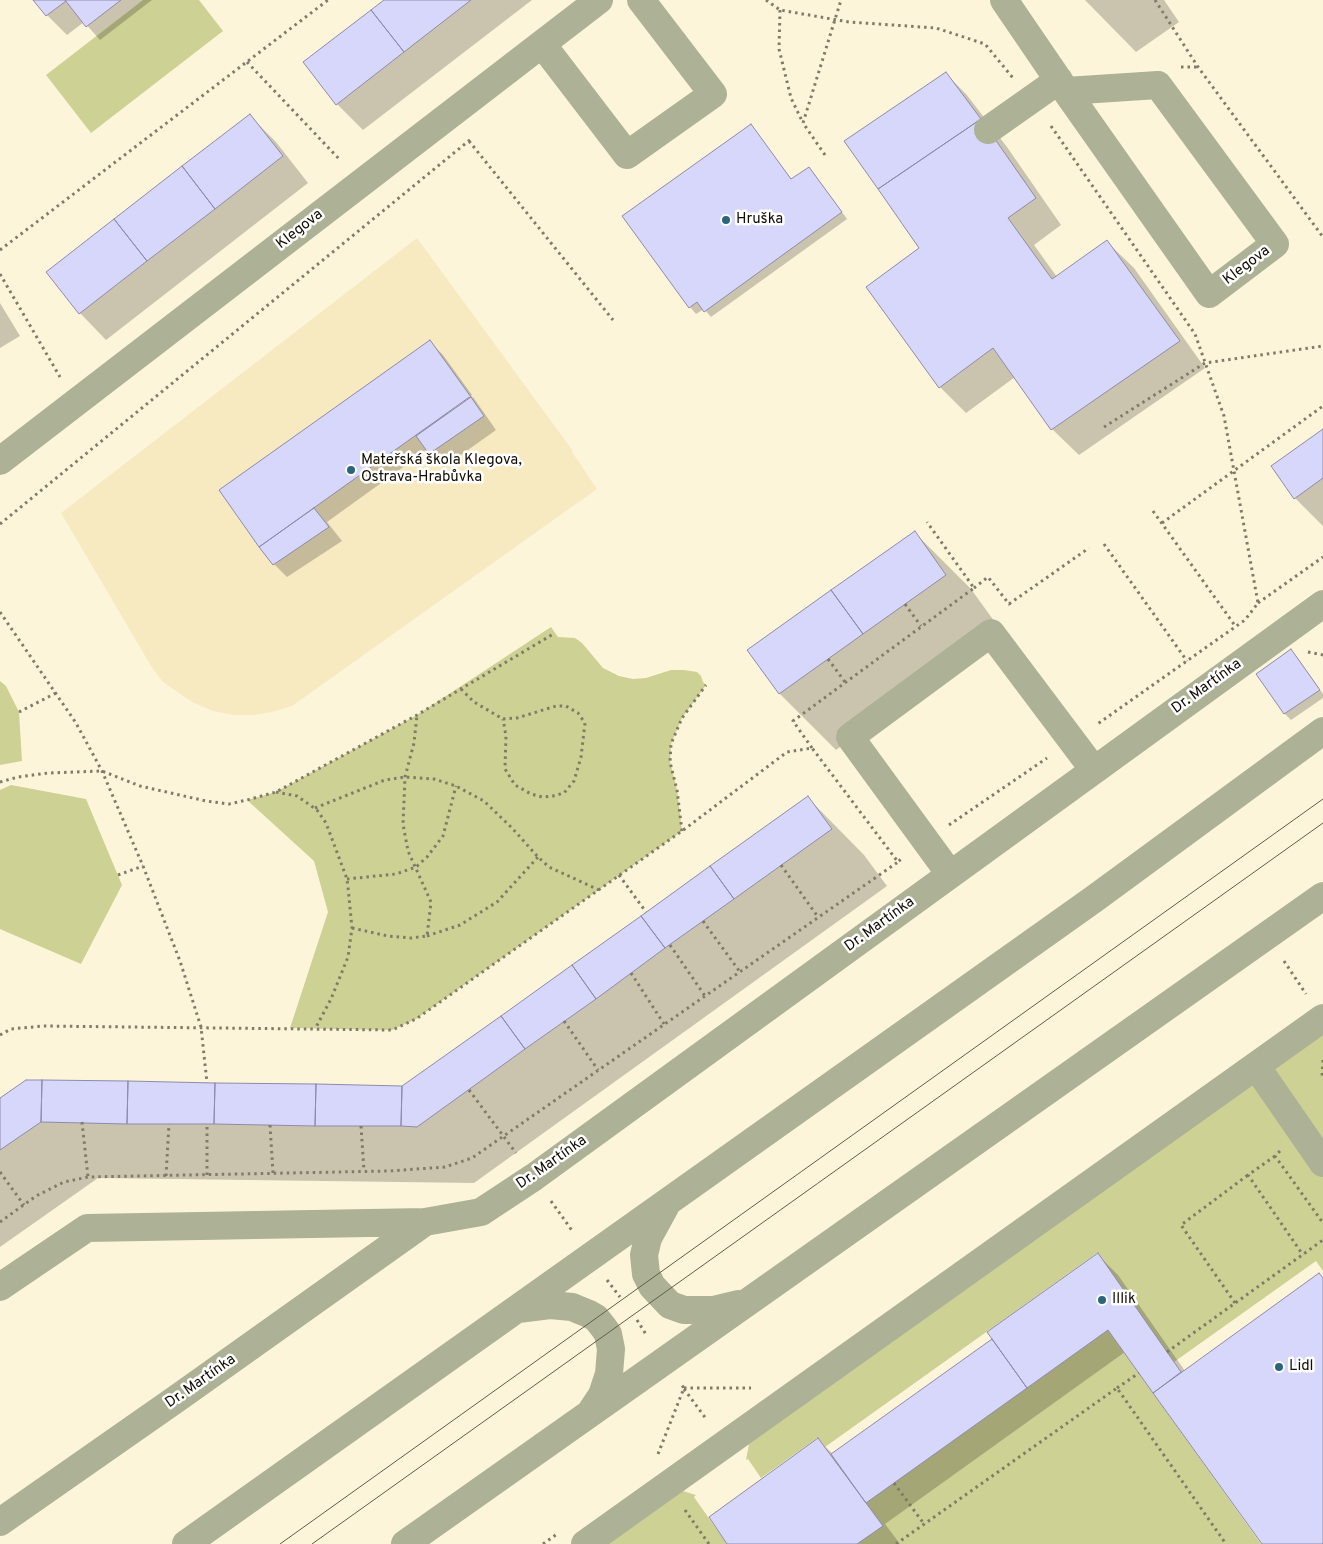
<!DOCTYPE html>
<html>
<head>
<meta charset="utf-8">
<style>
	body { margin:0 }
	canvas { display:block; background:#fdf5da }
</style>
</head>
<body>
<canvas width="1323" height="1544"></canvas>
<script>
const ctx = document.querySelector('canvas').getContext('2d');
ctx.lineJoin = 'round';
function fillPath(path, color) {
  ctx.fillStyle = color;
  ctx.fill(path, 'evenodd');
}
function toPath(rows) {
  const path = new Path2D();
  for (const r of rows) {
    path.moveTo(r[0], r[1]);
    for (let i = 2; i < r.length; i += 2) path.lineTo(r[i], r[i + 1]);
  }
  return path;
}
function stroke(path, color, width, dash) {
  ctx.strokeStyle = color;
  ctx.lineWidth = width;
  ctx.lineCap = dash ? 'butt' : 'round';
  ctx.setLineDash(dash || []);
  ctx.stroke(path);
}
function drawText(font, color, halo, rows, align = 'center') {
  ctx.font = font + ' Overpass,sans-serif';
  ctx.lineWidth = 5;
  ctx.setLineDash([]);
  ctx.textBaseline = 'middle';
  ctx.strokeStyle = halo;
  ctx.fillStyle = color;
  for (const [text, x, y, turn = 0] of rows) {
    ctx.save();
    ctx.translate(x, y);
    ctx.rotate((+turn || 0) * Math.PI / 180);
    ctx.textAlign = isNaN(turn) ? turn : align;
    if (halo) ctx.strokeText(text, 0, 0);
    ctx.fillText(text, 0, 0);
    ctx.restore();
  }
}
const built = toPath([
	[417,238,573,451,572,452,597,489,292,706,272,712,253,715,234,715,213,711,192,702,163,682,151,666,61,513]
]);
const green = toPath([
	[143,0,199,0,223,31,91,133,46,75],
	[551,627,558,637,575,638,582,643,603,668,619,676,633,679,646,678,671,670,684,670,697,672,701,676,703,682,706,685,682,718,671,744,670,762,677,790,682,831,416,1019,392,1030,290,1028,328,912,314,861,247,800,276,792,417,715],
	[0,681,6,686,19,712,22,761,0,765],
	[11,785,86,799,122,885,81,964,0,929,0,790],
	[1323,1034,1323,1271,1316,1261,1174,1362,1097,1253,825,1447,817,1438,761,1478,748,1459,746,1460,749,1444],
	[1107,1329,1261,1544,856,1544,882,1526,865,1502],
	[683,1491,696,1495,694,1497,727,1544,608,1544]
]);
const shadow = toPath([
	[35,0,152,0,100,40,84,22,67,35,47,15],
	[386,0,532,0,363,130,337,104],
	[1085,0,1164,0,1179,22,1136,52],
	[946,74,966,94,1007,147,1061,225,1034,245,1057,277,1107,242,1134,268,1205,368,1079,455,1052,429,1015,377,966,413,940,387,921,248],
	[250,116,276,142,308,183,106,340,80,313,48,272],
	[751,126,792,180,809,168,815,175,847,219,711,317,704,309,696,314,690,307],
	[0,303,20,336,0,348],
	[430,342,443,355,472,395,447,411,449,414,473,397,496,430,444,467,427,450,327,522,342,541,287,577,274,564,221,491],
	[1323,431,1323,526,1295,498],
	[914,532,971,589,1002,632,836,750,780,694,749,650],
	[1291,651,1297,657,1323,694,1323,698,1291,720,1285,714,1258,674],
	[808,798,864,855,887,886,474,1183,98,1178,0,1247,0,1099,403,1087],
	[1098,1255,1118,1275,1185,1371,1323,1279,1323,1544,1263,1544,1125,1352,885,1524,900,1544,729,1544,818,1440,833,1454,994,1339]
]);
const building = toPath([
	[33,0,65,0,66,1,46,16,33,0],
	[65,0,121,0,86,27,65,0],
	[384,0,471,0,404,52,371,10,384,0],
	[371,10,404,52,336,105,303,62,371,10],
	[946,72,981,119,878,189,844,141,946,72],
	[250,114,283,156,215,209,182,166,250,114],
	[981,119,1036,198,1008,218,1052,279,1107,240,1180,341,1051,430,993,348,939,388,866,287,919,248,878,189,981,119],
	[751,124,791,179,809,167,842,212,704,312,697,302,689,308,622,216,751,124],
	[182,166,215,209,147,261,114,219,182,166],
	[114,219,147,261,79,314,46,272,114,219],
	[430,340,471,397,468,398,259,547,219,490,430,340],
	[471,397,484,416,429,454,416,436,471,397],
	[1323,429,1323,478,1294,499,1271,466,1323,429],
	[314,508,329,527,273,565,259,547,314,508],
	[915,531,946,575,863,634,831,590,915,531],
	[831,590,863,634,779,694,747,650,831,590],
	[1291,649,1320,690,1284,714,1256,674,1291,649],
	[808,796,832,829,734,899,710,866,808,796],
	[710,866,734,899,665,948,641,916,710,866],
	[641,916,665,948,596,999,572,965,641,916],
	[572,965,596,999,525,1049,501,1016,572,965],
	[501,1016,525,1049,417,1127,401,1126,402,1086,501,1016],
	[26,1080,42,1080,41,1122,0,1150,0,1098,26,1080],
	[42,1080,128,1081,127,1124,41,1122,42,1080],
	[128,1081,215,1083,214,1124,127,1124,128,1081],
	[215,1083,316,1084,315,1126,214,1124,215,1083],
	[316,1084,402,1086,401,1126,315,1126,316,1084],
	[1098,1253,1181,1372,1153,1393,1108,1330,1027,1388,987,1332,1098,1253],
	[1319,1273,1323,1278,1323,1544,1262,1544,1153,1393,1319,1273],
	[992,1339,1027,1388,866,1503,831,1454,992,1339],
	[818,1438,883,1526,857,1544,727,1544,709,1517,818,1438]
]);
const path = toPath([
	[766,0,780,10,849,22,936,28,985,44,1013,78],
	[1155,0,1198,67,1323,237],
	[780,10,779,49,791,98,803,123],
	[247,62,341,161],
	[1181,67,1198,67],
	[1051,126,1195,334,1224,416,1258,603,1245,620,1096,725],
	[469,141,613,320],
	[825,155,803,123,841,0],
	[0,250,328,0],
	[0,274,60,377],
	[1104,427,1205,363,1323,346],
	[1153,511,1236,627],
	[1162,523,1323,406],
	[0,524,471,139],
	[1104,544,1187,661],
	[974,588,988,577,1009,604,1089,548],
	[1258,603,1323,557],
	[905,604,921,626],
	[0,612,76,723,102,771,143,866,180,961,201,1027,207,1083],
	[1308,652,1323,655],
	[828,659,845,682],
	[461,689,474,702,503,719,517,718,556,706,566,706,578,713,585,723,581,757,574,781,564,793,553,796,542,797,531,794,515,785,505,769,506,736,503,719],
	[19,712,56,693],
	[812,748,793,721,974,588,927,522],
	[0,782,18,777,48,773,102,771,140,786,206,801,229,804,247,800,276,792,417,715,555,633],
	[276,792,297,796,317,810,326,823,347,879,348,887,352,928,348,957,331,999,315,1029],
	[315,808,385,780,405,777,434,779,456,786,484,801,512,828,538,857,549,867,599,890],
	[949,825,1047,758],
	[682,831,677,790,670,762,671,744,682,718,706,685],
	[781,865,818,917],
	[118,875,143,866],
	[619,875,646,912],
	[347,879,396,874,416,867,427,857,443,836,456,786],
	[703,921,740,972],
	[352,928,388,936,411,938,427,936,431,902,408,851,403,824,405,777,414,743,417,715],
	[427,936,460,925,497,902,538,857],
	[670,945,705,996],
	[1284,961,1306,994],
	[631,973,664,1024],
	[564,1021,598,1070],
	[0,1035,11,1029,43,1026,392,1030,416,1019,682,831,787,752,812,748,898,862,901,859],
	[1323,1060,1322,1076,1323,1079],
	[469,1090,516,1153],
	[82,1122,88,1177],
	[270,1125,273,1173],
	[361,1126,364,1171],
	[1280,1151,1275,1156,1323,1223],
	[1275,1156,1248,1175,1303,1255],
	[0,1172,24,1205],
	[207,1175,207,1124],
	[166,1176,169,1124],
	[551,1201,573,1232],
	[0,1222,36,1196,64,1182,88,1177,389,1171,445,1167,472,1158,898,862],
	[607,1280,620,1297],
	[1235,1303,1181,1225,1248,1175],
	[637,1320,647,1336],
	[1167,1352,1323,1240],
	[684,1388,751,1388],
	[1117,1388,1139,1373],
	[684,1389,707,1420],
	[658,1454,684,1388,681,1384],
	[894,1483,924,1524],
	[685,1510,709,1544],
	[543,1544,557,1534],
	[896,1544,1117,1388,1226,1544]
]);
const minor = toPath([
	[1004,0,1066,91,1209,294,1275,244,1158,85,1066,91],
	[542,44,627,155,713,94,641,0],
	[988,130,1059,80],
	[0,461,599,0],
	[950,874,850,737,991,633,1094,770],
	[1256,1066,1323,1163],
	[665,1207,648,1238,644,1255,646,1274,652,1286,670,1305,684,1310,713,1310,738,1304],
	[0,1287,87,1228,425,1222],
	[518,1309,550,1305,572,1307,589,1314,596,1318,604,1328,608,1334,611,1349,609,1374,602,1395,592,1410],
	[0,1522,179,1397,425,1222,481,1212,534,1177,1323,604],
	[186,1544,1094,899,1323,731],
	[405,1544,1323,896],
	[585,1544,1323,1018]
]);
const tram = toPath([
	[280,1544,1323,799],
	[312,1544,1323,823]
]);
const markers = [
	[726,220,5,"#2b647d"],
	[351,470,5,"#2b647d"],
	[1102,1300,5,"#2b647d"],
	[1279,1367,5,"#2b647d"]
];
const poiNames = [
	["Hruška",736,220],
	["Mateřská škola Klegova,",361,461],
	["Ostrava-Hrabůvka",361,478],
	["Illik",1112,1300],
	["Lidl",1289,1367]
];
const streetNames = [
	["Klegova",300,230,-38],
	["Klegova",1247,266,-37],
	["Dr. Martínka",1207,687,-36],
	["Dr. Martínka",880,925,-36],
	["Dr. Martínka",552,1163,-35],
	["Dr. Martínka",201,1382,-35]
];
fillPath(built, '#f7eac1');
fillPath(green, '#cdd193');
fillPath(shadow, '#0003');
fillPath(building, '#d7d6fb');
stroke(building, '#8d8baa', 1);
stroke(path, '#807b69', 3, [2.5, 4]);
stroke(minor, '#adb196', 28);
stroke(tram, '#625d4d', 1);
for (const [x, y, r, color] of markers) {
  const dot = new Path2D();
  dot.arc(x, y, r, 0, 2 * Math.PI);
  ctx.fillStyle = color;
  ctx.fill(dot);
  stroke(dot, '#fff', 2);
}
drawText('15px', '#100d03', '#fff', poiNames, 'left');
drawText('15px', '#100d03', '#fff', streetNames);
</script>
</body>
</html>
